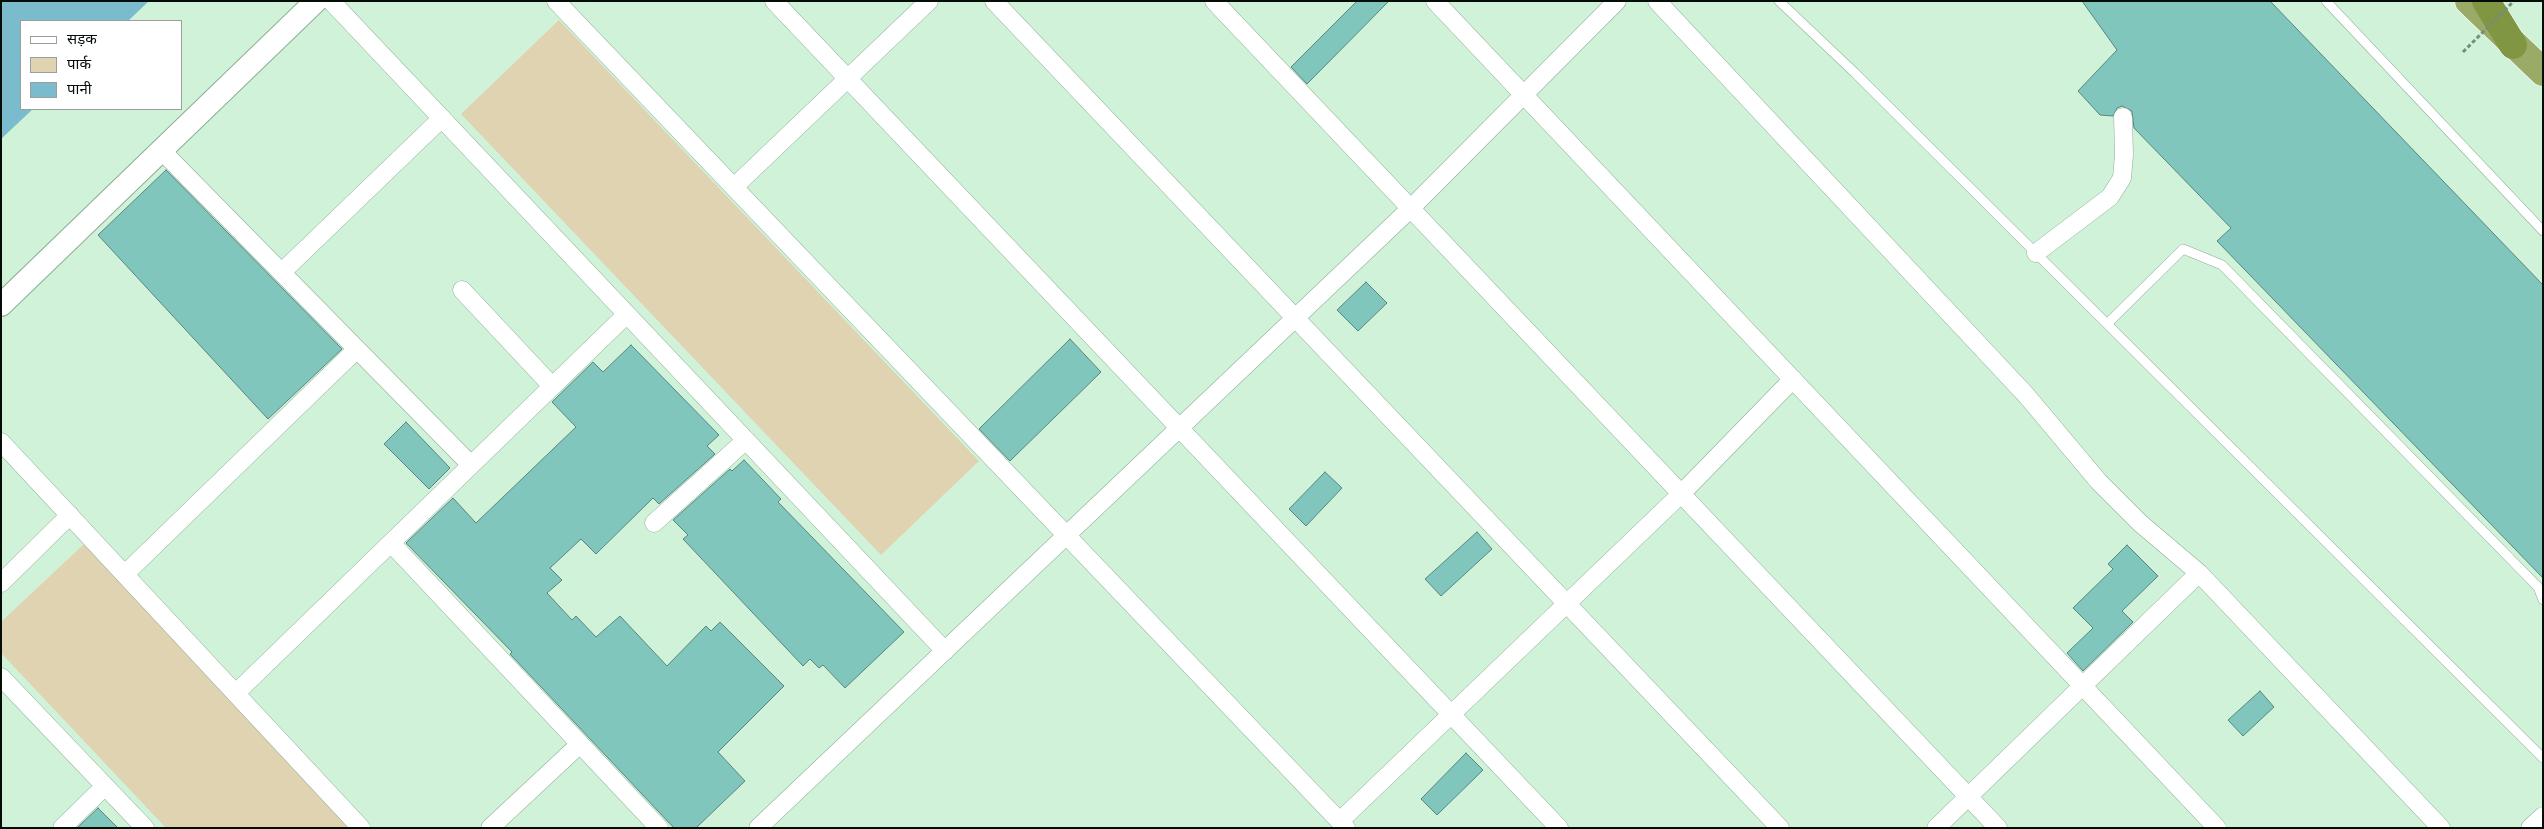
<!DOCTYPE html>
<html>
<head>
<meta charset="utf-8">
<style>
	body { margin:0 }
	#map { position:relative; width:2544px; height:829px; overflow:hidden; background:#d0f2d9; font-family:"Zilla Slab","Noto Sans Devanagari",serif }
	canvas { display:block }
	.frame { position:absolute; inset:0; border:2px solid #040e07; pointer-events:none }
	.legend { position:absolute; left:20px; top:20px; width:162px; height:90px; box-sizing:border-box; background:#fff; border:1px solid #9b9f9c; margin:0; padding:6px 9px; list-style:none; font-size:15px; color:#040e07 }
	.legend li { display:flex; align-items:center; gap:10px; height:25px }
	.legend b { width:25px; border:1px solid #9b9f9c }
</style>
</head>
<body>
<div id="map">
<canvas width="2544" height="829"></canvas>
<div class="frame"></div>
<ul class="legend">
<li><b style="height:6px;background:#fff"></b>सड़क</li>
<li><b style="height:14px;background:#e0d3b2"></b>पार्क</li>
<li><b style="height:14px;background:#7abcce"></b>पानी</li>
</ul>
</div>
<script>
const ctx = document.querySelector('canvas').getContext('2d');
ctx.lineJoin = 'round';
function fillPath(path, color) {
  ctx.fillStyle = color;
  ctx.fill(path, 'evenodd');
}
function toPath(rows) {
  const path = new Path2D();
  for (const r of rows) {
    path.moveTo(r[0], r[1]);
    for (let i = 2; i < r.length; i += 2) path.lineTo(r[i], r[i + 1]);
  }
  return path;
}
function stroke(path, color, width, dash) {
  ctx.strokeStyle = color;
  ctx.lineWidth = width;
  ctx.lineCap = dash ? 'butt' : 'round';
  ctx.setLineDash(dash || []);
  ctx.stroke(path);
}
const green = toPath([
	[559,20,979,461,881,555,461,114],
	[84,544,351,828,166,828,1,653,1,622]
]);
const water = toPath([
	[1,1,149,1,128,21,21,21,21,109,33,109,1,139]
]);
const building = toPath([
	[1357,1,1389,1,1307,84,1291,67,1357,1],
	[2082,1,2270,1,2543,285,2543,578,2217,241,2231,228,2134,128,2132,111,2122,106,2117,108,2113,116,2100,115,2078,91,2117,50,2082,1],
	[166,170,342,349,268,419,98,235,166,170],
	[1366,282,1387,303,1358,331,1337,310,1366,282],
	[1070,339,1101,372,1010,461,979,429,1070,339],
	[631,345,719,435,707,446,715,454,659,504,653,498,596,554,581,539,550,568,562,580,547,593,572,620,576,616,596,637,620,616,667,666,706,626,711,631,720,622,784,686,718,752,745,781,696,828,674,828,510,654,512,652,406,543,453,498,476,523,576,427,552,402,593,362,603,372,631,345],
	[406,422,450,468,429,489,384,444,406,422],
	[744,460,781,499,778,502,904,632,845,688,823,665,819,668,810,659,803,666,683,539,688,535,673,520,730,469,732,471,744,460],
	[1325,472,1342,488,1306,526,1289,509,1325,472],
	[1477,532,1492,549,1441,596,1425,579,1477,532],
	[2127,545,2158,576,2122,611,2133,622,2083,671,2067,653,2093,628,2073,608,2113,569,2108,564,2127,545],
	[2260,691,2274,707,2243,736,2228,720,2260,691],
	[1466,753,1483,770,1437,815,1421,799,1466,753],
	[98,808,118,828,77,828,98,808]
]);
const service = toPath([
	[1779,1,1855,73,2543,758],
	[2326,1,2543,231],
	[2107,324,2183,249,2222,265,2538,587,2543,600]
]);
const minor = toPath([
	[331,1,945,651],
	[556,1,1346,828],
	[774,1,1559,828],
	[994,1,1780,828],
	[1214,1,1998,828],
	[1435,1,2217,828],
	[1657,1,2026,395,2099,482,2140,523,2199,573,2441,828],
	[161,150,471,465],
	[734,187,929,1],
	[2036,253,2110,197,2122,178,2124,155,2123,117],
	[282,272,442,118],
	[462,290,552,386],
	[1,442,361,828],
	[654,523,746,440],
	[391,543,659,828],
	[125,574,357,349],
	[1,583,70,515],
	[1,677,145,828],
	[236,693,627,314],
	[1340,821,1681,494,1793,379],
	[62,828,105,786],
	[490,828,580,744],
	[758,828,1410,209,1617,1],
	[1936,828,2199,573],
	[2530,828,2543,816]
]);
const tertiary = toPath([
	[1,305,316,1]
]);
const trunk = toPath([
	[2469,1,2543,72]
]);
const motorway = toPath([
	[2486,1,2513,45]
]);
const pathBridge = toPath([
	[2463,52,2514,1]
]);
fillPath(green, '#e0d3b2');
fillPath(water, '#7abcce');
fillPath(building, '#80c6bc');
stroke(building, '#58857f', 1);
stroke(service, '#8dae95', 10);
stroke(minor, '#8dae95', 19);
stroke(tertiary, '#8dae95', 24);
stroke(trunk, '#fff', 29);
stroke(motorway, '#fff', 29);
stroke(service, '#fff', 9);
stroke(minor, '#fff', 18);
stroke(tertiary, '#fff', 22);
stroke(trunk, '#9aab68', 28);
stroke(motorway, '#819642', 28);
stroke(pathBridge, '#758d7c', 3, [4, 2.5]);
</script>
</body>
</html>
